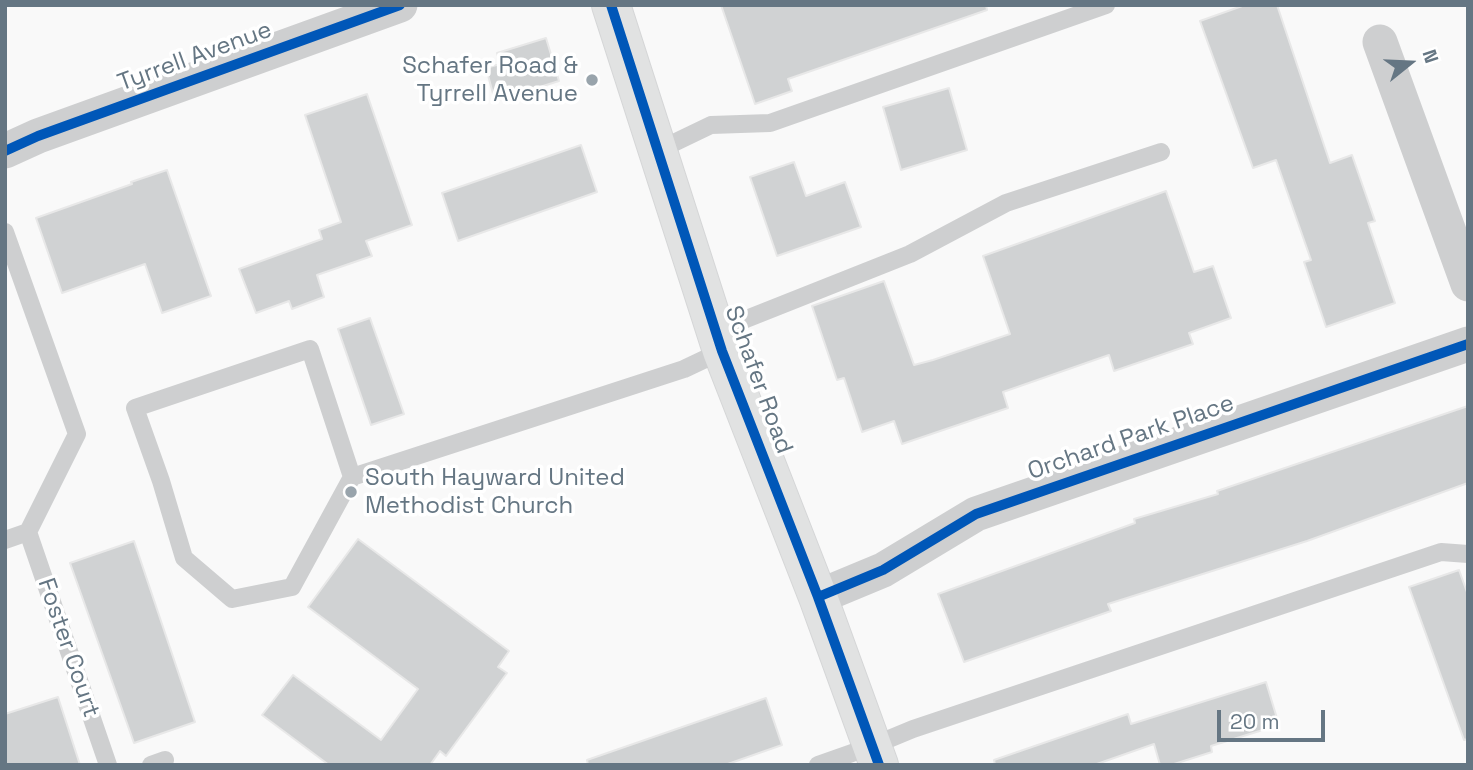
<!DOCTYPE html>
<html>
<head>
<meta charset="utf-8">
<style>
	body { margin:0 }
	#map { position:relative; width:1473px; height:770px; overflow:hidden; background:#f9f9f9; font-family:"Space Grotesk",sans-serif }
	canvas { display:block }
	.frame { position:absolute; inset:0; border:7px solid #657683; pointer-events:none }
	.north { position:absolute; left:1375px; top:28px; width:70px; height:70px; -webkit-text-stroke:5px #fff; paint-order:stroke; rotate:72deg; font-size:19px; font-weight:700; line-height:28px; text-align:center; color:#657683 }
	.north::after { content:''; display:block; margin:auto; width:24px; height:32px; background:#657683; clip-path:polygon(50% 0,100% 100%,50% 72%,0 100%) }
	.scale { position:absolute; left:1217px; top:710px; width:108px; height:32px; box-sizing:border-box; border:4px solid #657683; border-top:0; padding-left:9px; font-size:21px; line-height:24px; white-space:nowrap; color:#657683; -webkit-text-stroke:5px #fff; paint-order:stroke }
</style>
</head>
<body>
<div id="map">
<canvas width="1473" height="770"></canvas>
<div class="frame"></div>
<div class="north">N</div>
<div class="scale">20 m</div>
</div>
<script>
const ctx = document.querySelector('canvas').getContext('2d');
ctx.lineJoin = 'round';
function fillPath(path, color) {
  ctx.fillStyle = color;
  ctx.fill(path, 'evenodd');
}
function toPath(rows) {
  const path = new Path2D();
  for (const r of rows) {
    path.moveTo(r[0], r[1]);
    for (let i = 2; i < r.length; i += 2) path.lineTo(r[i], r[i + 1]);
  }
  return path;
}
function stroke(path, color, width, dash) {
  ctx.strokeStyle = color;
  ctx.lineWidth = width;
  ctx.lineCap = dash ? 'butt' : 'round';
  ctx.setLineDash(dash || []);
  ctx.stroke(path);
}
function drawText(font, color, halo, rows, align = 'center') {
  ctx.font = font + ' "Space Grotesk",sans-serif';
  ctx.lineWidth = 7;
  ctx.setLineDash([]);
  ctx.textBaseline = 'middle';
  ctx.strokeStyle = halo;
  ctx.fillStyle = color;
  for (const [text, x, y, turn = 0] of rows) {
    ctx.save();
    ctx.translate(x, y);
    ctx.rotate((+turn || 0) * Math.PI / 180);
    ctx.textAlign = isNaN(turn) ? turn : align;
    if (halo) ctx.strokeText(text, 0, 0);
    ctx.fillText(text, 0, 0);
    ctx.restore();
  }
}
const building = toPath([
	[721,5,986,5,987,10,788,79,792,91,755,104,721,5],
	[1245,5,1277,5,1330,163,1352,155,1375,221,1368,223,1395,303,1326,327,1304,262,1311,260,1276,160,1253,168,1200,21,1245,5],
	[546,38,559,81,495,101,486,68,500,64,497,53,546,38],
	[949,88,967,150,901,170,883,107,949,88],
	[367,94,412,225,366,241,372,256,317,275,324,297,292,309,289,301,256,313,239,269,322,239,319,230,341,222,305,115,367,94],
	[581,145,597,192,458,241,442,193,581,145],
	[794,162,806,196,845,182,861,227,777,256,750,177,794,162],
	[167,170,211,296,162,313,145,264,62,293,36,218,132,184,131,182,167,170],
	[1166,191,1194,272,1213,266,1231,318,1189,333,1193,344,1114,371,1109,355,1003,392,1008,408,902,444,894,421,862,432,844,378,837,380,812,306,884,281,914,365,933,360,1010,334,983,256,1166,191],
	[370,318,404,414,371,425,338,329,370,318],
	[1468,406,1468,483,1307,541,1108,604,1111,611,964,662,938,594,1135,523,1134,519,1218,494,1217,491,1468,406],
	[358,539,509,651,498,667,507,673,446,756,440,751,430,765,329,765,262,715,293,675,381,740,418,689,308,607,358,539],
	[134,541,195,722,134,743,70,563,134,541],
	[1459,570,1468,595,1468,739,1464,740,1409,587,1459,570],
	[1266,682,1279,725,1211,746,1212,752,1171,765,1160,765,1154,744,1094,765,995,765,994,760,1128,714,1131,724,1266,682],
	[58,697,80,765,5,765,5,714,58,697],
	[766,698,782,745,725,765,588,765,587,760,766,698]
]);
const lane = toPath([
	[659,150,711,125,770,123,1106,5],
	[5,232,77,434,28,532,108,765],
	[716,331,910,254,1006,203,1161,152],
	[352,477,310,349,135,408,161,481,184,558,232,599,292,587,352,477,684,369,722,351],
	[5,540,28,532],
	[151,765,165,760],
	[818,765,872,746,913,729,1441,552,1468,554]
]);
const street = toPath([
	[1380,42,1468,284],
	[5,151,38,136,400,5],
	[818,597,883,570,976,514,1468,344]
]);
const secondary = toPath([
	[611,5,722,351,818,597,879,765]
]);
const cycleway = toPath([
	[611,5,722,351,818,597,879,765],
	[5,151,38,136,400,5],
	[818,597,883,570,976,514,1468,344]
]);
const markers = [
	[592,80,7,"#99a4ac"],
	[351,492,7,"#99a4ac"]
];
const streetNames = [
	["Tyrrell Avenue",195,57,-20],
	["Schafer Road",758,380,70],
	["Orchard Park Place",1131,438,-19],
	["Foster Court",68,648,71]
];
const poiNames = [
	["Schafer Road &",578,66],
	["Tyrrell Avenue",578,94],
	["South Hayward United",365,478,"left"],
	["Methodist Church",365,506,"left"]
];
fillPath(building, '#d0d2d3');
stroke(building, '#e8e8e8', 2);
stroke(secondary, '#d5d6d7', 40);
stroke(lane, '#cecfd0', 18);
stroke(street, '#cecfd0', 35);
stroke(secondary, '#e1e2e2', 38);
stroke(cycleway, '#0057b8', 10);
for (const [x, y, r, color] of markers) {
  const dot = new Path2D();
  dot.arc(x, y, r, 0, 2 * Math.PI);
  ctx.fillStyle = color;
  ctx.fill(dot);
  stroke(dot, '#fff', 2.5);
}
drawText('24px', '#657683', '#fff', streetNames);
drawText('24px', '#657683', '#fff', poiNames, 'right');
</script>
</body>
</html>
